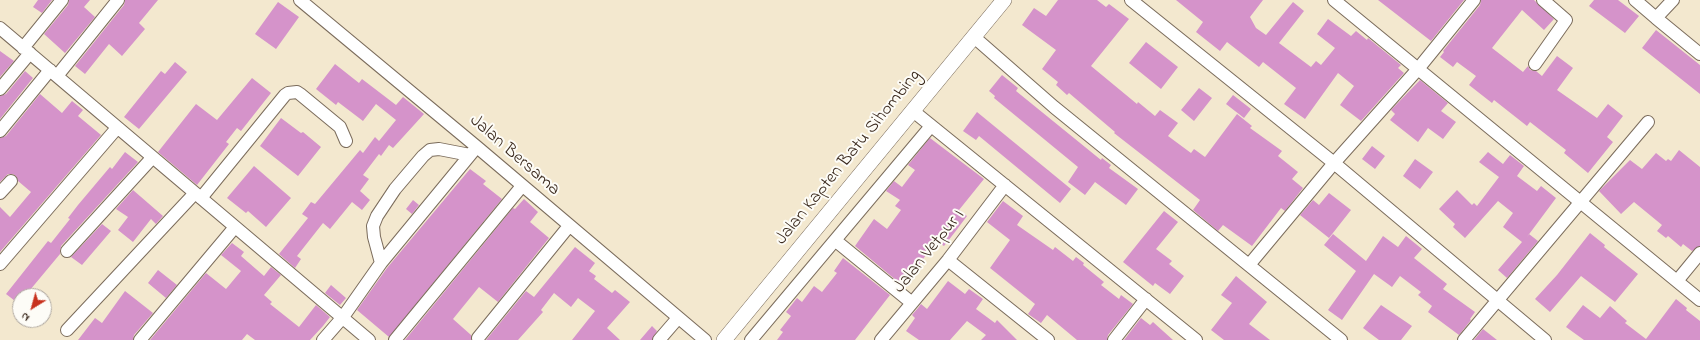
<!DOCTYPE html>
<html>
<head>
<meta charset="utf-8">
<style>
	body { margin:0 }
	#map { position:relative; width:1700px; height:340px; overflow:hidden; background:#f3e8cf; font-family:"Indie Flower",sans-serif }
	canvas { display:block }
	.north { position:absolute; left:12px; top:288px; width:40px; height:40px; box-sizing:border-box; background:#fdfcf7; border:1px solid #afa8a0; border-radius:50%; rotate:217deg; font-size:11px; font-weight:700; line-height:16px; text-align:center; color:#3b2a1e }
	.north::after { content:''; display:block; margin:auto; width:14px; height:18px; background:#c8321e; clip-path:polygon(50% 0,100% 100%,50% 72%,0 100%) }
</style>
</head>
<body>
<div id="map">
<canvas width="1700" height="340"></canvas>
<div class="north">N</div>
</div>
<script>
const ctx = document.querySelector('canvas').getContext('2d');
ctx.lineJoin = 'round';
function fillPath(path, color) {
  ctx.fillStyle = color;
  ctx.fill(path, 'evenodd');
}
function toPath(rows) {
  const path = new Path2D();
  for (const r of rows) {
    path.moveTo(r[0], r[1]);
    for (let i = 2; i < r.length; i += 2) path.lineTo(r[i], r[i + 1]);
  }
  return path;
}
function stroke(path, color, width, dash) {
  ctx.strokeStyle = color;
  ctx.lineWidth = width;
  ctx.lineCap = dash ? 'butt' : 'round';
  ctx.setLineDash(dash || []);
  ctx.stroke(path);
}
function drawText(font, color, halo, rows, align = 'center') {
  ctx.font = font + ' "Indie Flower",sans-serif';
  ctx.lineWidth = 4;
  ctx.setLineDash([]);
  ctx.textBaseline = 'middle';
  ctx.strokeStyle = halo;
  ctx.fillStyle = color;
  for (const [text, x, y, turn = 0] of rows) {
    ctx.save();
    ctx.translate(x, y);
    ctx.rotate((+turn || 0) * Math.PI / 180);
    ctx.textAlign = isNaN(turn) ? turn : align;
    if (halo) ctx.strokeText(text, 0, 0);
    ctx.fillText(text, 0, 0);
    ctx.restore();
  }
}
const building = toPath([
	[38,0,52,0,42,13,33,7],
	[69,0,90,0,84,7,95,17,65,53,44,34,68,5],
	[125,0,158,0,139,23,145,29,122,56,109,44,85,74,75,66,124,5],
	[1058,0,1097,0,1106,7,1109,4,1129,19,1091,66,1137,104,1138,102,1155,116,1160,110,1178,123,1168,136,1191,153,1194,149,1205,157,1237,114,1252,126,1250,128,1282,151,1278,156,1298,172,1292,179,1303,188,1285,211,1281,208,1252,246,1223,225,1218,231,1193,210,1200,200,1114,133,1115,132,1069,93,1067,95,1056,85,1058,82,1042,69,1056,50,1022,25,1034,8,1046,16],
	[1176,0,1263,0,1250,17,1256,28,1266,35,1293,2,1304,11,1279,43,1311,67,1316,61,1321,65,1335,48,1317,34,1328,19,1351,36,1356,31,1367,40,1368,38,1401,65,1398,68,1404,73,1361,121,1340,105,1354,86,1338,73,1305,119,1284,104,1296,88,1263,62,1259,67,1227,42,1220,51,1196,32,1203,22],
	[1378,0,1464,0,1431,41],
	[1481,0,1534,0,1554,19,1544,30,1522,10,1492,48,1523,72,1528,66,1530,70,1536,71,1542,76,1557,56,1573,68,1557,90,1597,118,1608,104,1623,116,1607,137,1613,142,1588,173,1564,153,1566,150,1530,122,1527,126,1494,100,1492,103,1469,85,1476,76,1457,62,1453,67,1440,57,1444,52,1443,51,1480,5],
	[1594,0,1618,0,1639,16,1625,33,1589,6],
	[278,2,299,17,276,49,255,34],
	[1656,30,1700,65,1700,94,1642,48],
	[1146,42,1178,67,1161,89,1129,63],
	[0,51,14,61,0,77],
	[175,62,187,72,139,129,124,117,161,71,165,74],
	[335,64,359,83,362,79,396,105,403,97,424,114,393,148,389,145,381,156,379,154,363,175,369,179,360,191,370,200,362,210,352,202,330,229,323,223,297,256,301,259,295,268,279,254,308,218,302,214,311,202,315,204,360,150,363,153,375,137,379,141,396,120,376,104,363,121,338,102,336,105,316,89],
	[25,71,33,78,0,119,0,96,6,94],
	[1002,75,1018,88,1016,91,1101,160,1102,158,1111,165,1109,168,1138,189,1126,205,1095,182,1085,195,1068,182,1078,167,994,98,995,96,989,91],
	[252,78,271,93,241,131,237,128,226,142,229,144,197,185,158,152,196,104,217,120],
	[1420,80,1448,103,1441,111,1456,122,1443,139,1428,128,1418,142,1390,120,1395,114,1391,110],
	[1199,88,1212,98,1194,121,1181,110],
	[40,94,62,113,72,101,83,110,78,116,101,135,0,252,0,207,10,217,31,192,18,181,16,176,13,174,8,174,0,182,0,138,6,136],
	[1233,95,1251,109,1244,118,1226,104],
	[977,112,1071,189,1060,203,979,136,976,140,963,131],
	[281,118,301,133,303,132,321,147,298,176,260,146],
	[930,138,984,179,959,210,967,216,955,232,944,246,939,243,928,257,926,255,903,286,855,246,874,219,887,229,901,210,895,206,900,200,886,191,894,181,902,187,915,170,908,165],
	[1372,146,1385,156,1375,169,1362,159],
	[1679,150,1700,167,1700,246,1692,251,1683,244,1681,247,1668,236,1666,238,1657,231,1662,225,1634,202,1621,214,1599,191,1630,160,1642,169,1656,153,1666,161,1668,159,1671,161],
	[125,152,138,162,61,246,60,254,25,296,20,296,19,304,6,294,48,241,51,243,70,219,68,218,78,205,110,167,112,169],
	[1488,152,1503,164,1510,155,1524,166,1517,176,1537,191,1541,186,1556,198,1527,237,1529,234,1538,241,1507,278,1498,270,1522,242,1503,227,1513,213,1498,201,1465,238,1453,227,1455,224,1439,209,1457,190,1472,205,1474,203,1477,206,1499,177,1479,162],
	[1415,159,1433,172,1420,189,1403,176],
	[254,166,291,198,266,227,248,211,246,213,227,198],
	[470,169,486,181,483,184,502,199,389,337,357,310,387,268],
	[133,190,163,216,156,224,151,219,133,242,118,230,128,217,116,209],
	[1329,193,1351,210,1329,238,1300,215,1313,200,1319,205],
	[524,199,538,212,530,222,549,238,498,302,479,287,453,319,471,335,471,340,405,340,513,208,515,209],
	[413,200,419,205,412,214,406,209],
	[1003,201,1023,216,1017,225,1053,250,1055,247,1073,261,1076,257,1084,263,1083,265,1104,282,1101,285,1119,299,1121,295,1133,304,1108,335,1107,340,1077,340,1047,315,1041,323,1028,314,1035,304,990,268,1010,240,987,222],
	[1164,211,1178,222,1156,249,1172,261,1169,264,1184,276,1170,294,1155,283,1153,286,1123,262],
	[102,224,111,231,82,265,71,257],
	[1590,233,1605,245,1604,247,1638,274,1615,302,1581,276,1550,312,1535,299,1557,275],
	[1333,234,1366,261,1383,236,1398,247,1406,236,1422,249,1414,258,1447,284,1443,289,1475,312,1470,319,1471,320,1459,335,1428,312,1432,306,1418,295,1421,292,1400,276,1392,287,1374,274,1342,320,1328,310,1356,271,1324,245],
	[232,243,244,252,241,256,264,276,271,267,281,275,264,295,272,302,270,304,299,327,316,305,330,317,323,326,310,340,255,340,247,334,242,340,150,340,206,273,226,289,241,271,221,255],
	[575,247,595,263,589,271,596,276,594,279,612,293,615,290,630,302,607,328,620,340,572,340,595,311,578,298,571,307,554,293,541,310,543,312,518,340,486,340,526,291,534,297],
	[843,258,890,295,855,340,777,340,783,332,780,330,791,316,786,312,797,298,802,302,814,286,822,292,837,273,834,271],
	[158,270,177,285,166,298,148,283],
	[1236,276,1267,302,1249,324,1270,340,1224,340,1211,330,1232,303,1221,295],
	[948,281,965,294,969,289,983,299,976,309,995,323,997,320,1017,340,981,340,986,335,967,321,950,340,919,340,906,331,915,318,912,315,918,308,921,304,927,309],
	[331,285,346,298,340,305,325,293],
	[125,291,153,313,134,335,133,340,78,340,95,318,102,323],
	[1676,299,1687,308,1686,310,1700,321,1700,340,1584,340,1566,327,1583,305,1600,318,1610,306,1627,321,1625,323,1646,339],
	[1381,305,1412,326,1401,340,1379,340,1363,328],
	[1141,318,1150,325,1153,322,1173,340,1124,340],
	[652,326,657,331,652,340,640,340],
	[1483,329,1497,340,1474,340]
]);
const minor = toPath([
	[300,0,477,147,705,340],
	[1131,0,1334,163,1545,340],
	[1334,0,1700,300],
	[1635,0,1656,18],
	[1673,0,1656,18,1700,54],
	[0,28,369,340],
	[974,37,1054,107,1341,340],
	[23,48,62,0],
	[1535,64,1566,20,1543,0],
	[57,76,118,0],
	[0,89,30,53],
	[913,111,1196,340],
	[0,131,50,70],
	[0,193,11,181],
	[201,198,285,95,288,93,297,92,300,94,340,127,346,141],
	[836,241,912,303],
	[67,251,152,158],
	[948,260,1048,340],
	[381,263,475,149],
	[0,264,117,128],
	[1249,265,1334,163,1418,69,1474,0],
	[1677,281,1700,253],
	[67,330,195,193],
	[478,338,569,226],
	[140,340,235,227],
	[323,340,343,317,381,263,374,237,373,226,377,216,395,189,423,156,430,150,439,149,470,155],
	[395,340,522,186],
	[659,340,678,318],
	[751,340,931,126],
	[881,340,948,260,1005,185],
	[1114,340,1146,299],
	[1464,340,1648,122]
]);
const tertiary = toPath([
	[724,340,1004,0]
]);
const streetNames = [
	["Jalan Bersama",514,156,41],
	["Jalan Kapten Batu Sihombing",849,158,-51],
	["Jalan Vetpur I",930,252,-51]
];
fillPath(building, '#d593ca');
stroke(minor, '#7b6c5c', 14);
stroke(tertiary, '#7b6c5c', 16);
stroke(minor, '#fff', 12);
stroke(tertiary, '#fff', 15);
drawText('18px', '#3b2a1e', '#fdfcf7', streetNames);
</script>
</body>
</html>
